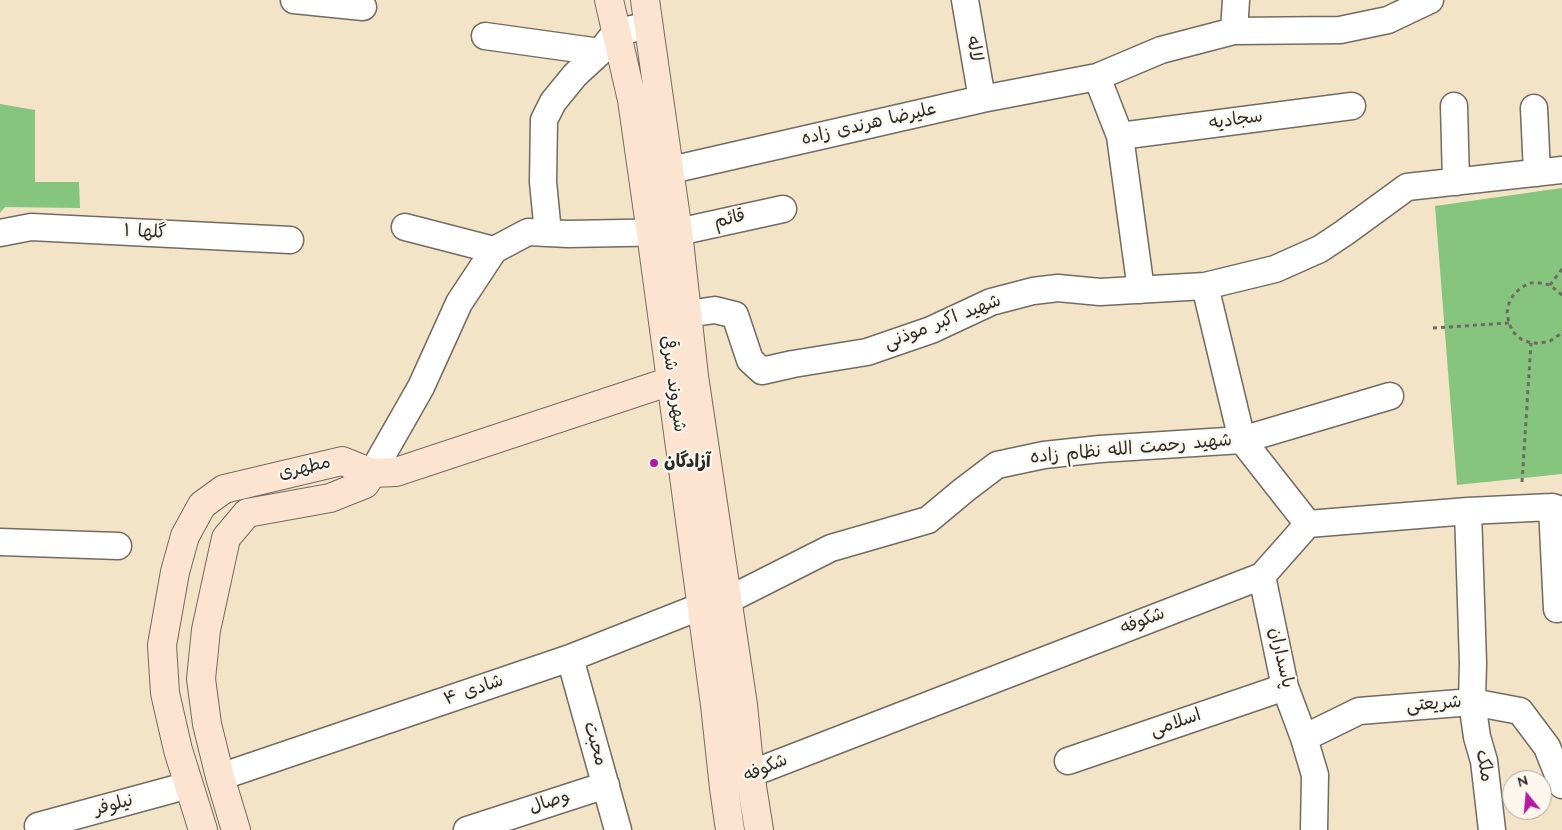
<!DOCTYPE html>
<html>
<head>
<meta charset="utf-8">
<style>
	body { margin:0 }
	#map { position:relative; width:1562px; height:830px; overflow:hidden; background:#f3e3c7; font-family:"Architects Daughter",sans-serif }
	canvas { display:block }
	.north { position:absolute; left:1502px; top:770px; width:50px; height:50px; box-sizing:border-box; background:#fbf7ec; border:1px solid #a8a59f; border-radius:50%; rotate:343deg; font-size:14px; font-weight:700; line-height:20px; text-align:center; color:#2b2b2b }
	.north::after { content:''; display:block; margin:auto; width:18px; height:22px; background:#b5179e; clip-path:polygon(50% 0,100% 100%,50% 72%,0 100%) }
</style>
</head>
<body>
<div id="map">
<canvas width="1562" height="830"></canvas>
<div class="north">N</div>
</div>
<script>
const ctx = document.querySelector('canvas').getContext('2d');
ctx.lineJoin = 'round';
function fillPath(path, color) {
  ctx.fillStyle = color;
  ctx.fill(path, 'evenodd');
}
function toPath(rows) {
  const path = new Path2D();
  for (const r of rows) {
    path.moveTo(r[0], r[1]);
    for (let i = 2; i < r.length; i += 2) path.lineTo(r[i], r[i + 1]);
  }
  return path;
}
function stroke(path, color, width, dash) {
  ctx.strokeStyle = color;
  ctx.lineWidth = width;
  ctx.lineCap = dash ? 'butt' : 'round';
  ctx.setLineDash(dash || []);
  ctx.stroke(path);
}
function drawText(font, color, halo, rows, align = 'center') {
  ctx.font = font + ' "Architects Daughter","Playpen Sans Arabic",sans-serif';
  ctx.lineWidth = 4.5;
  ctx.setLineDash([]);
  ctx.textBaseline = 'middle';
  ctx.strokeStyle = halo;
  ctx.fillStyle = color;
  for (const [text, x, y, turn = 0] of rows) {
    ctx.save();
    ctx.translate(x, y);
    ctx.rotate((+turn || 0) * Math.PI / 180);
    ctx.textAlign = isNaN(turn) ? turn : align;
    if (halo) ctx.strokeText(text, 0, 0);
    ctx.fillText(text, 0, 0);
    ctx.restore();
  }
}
const green = toPath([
	[0,104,35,110,35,182,79,182,80,208,5,207,0,213],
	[1562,188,1562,474,1457,485,1435,206]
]);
const path = toPath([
	[1550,285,1562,269],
	[1562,295,1550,285,1540,283,1531,283,1522,287,1514,294,1509,303,1507,313,1509,323,1513,332,1521,339,1531,343,1541,343,1550,341,1559,335,1562,331],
	[1433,328,1509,323],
	[1522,482,1531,343]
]);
const street = toPath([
	[294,0,363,7],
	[965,0,982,99],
	[1234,31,1236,0],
	[485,36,600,52],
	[1454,106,1456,182],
	[1534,108,1537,173],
	[1120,136,1352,106],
	[649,175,982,99,1097,77],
	[405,227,494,250],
	[0,233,31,227,290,240],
	[548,233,543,182,544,120,553,102,575,75,600,52,616,32,647,26],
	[1205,286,1242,440,1308,524],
	[1141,290,1120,136,1097,77,1161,50,1234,31,1340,30,1388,20,1430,0],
	[666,317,715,310,735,315,750,360,762,371,793,364,867,352,931,330,991,302,1033,291,1058,288,1100,292,1205,286,1275,269,1320,249,1344,233,1407,187,1562,170],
	[372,473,421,387,459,303,494,250,528,232,568,234,678,232,783,209],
	[1552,507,1557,609],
	[0,542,118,546],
	[1262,576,1285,687,1304,738],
	[570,658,618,830],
	[1068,761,1285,687],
	[220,777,570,658,702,606,726,601,831,548,928,520,964,490,997,465,1044,455,1100,449,1242,440,1390,396],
	[731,784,750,774,1262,576,1308,524,1468,511,1552,507,1562,510],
	[38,826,189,785],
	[467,830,606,785],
	[1314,830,1315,775,1304,738,1359,711,1472,702,1473,663,1468,511],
	[1492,830,1484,761,1477,737,1472,702,1520,711,1547,747,1562,785]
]);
const secondary = toPath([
	[609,0,632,100,651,233,715,705,724,788,730,830],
	[645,0,678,232,694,376,743,705,750,774,759,830],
	[203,830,178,750,165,693,162,645,175,572,185,536,202,505,224,489,342,461,372,473,396,472,671,381,694,376],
	[236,830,220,777,207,724,201,679,206,630,226,538,247,513,330,498,365,484,372,473]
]);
const markers = [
	[654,463,5,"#b5179e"]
];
const streetNames = [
	["لاله",973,49,81],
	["سجادیه",1236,121,-8],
	["علیرضا هرندی زاده",869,125,-13],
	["قائم",730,220,-13],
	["گلها ۱",145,233,3],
	["شهید اکبر موذنی",943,323,-21],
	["شهروند شرقی",672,384,82],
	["شهید رحمت الله نظام زاده",1131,450,-5],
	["مطهری",305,469,-13],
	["شکوفه",1143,622,-21],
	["پاسداران",1280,658,77],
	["شادی ۴",474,691,-19],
	["شریعتی",1434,705,-4],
	["اسلامی",1176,724,-19],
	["محبت",594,744,74],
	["ملک",1483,766,80],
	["شکوفه",766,769,-23],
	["وصال",550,803,-18],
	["نیلوفر",114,806,-15]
];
const poiNames = [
	["آزادگان",664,463]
];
fillPath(green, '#86c57d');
stroke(street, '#716b62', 29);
stroke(secondary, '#716b62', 30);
stroke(path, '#716b62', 3, [4, 4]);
stroke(street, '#fff', 26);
stroke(secondary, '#fde4d1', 28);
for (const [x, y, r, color] of markers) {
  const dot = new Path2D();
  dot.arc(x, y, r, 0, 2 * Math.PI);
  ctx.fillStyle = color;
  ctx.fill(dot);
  stroke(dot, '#fbf7ec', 2);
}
drawText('18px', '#2b2b2b', '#fbf7ec', streetNames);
drawText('bold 18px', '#2b2b2b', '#fbf7ec', poiNames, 'left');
</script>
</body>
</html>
